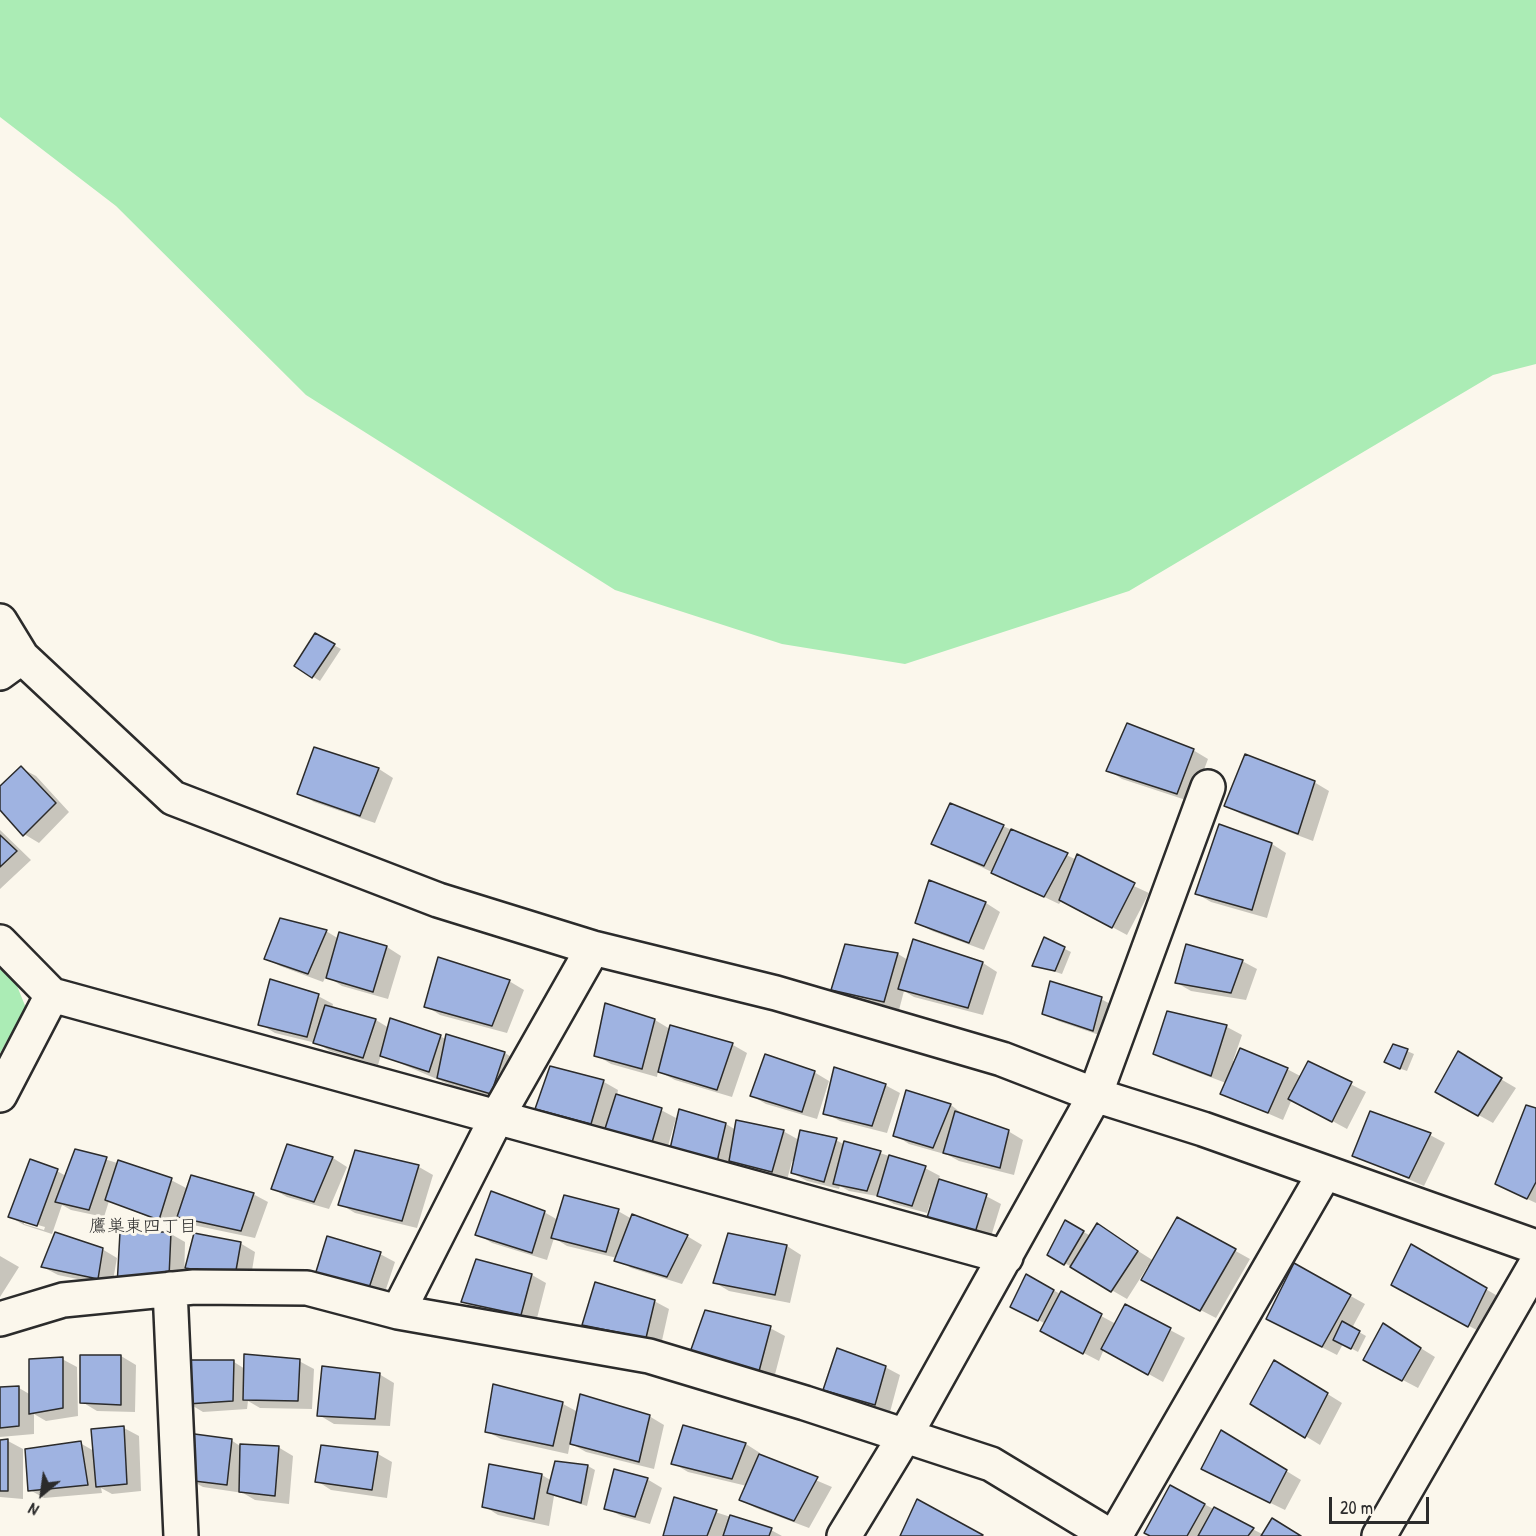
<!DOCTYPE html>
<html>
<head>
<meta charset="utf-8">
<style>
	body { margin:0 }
	#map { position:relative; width:1536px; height:1536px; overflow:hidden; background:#fbf7ec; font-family:"Patrick Hand",sans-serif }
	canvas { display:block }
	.north { position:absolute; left:12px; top:1464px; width:60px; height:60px; -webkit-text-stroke:4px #fbf7ec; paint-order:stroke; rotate:209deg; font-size:16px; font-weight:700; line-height:24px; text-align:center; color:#2b2b2b }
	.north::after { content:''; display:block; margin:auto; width:21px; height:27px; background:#2b2b2b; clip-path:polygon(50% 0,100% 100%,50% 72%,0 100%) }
	.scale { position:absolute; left:1329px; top:1497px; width:100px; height:27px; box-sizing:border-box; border:3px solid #2b2b2b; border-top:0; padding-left:8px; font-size:18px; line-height:21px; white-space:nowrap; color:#2b2b2b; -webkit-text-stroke:4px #fbf7ec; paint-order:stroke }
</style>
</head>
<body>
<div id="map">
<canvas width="1536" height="1536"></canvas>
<div class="north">N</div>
<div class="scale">20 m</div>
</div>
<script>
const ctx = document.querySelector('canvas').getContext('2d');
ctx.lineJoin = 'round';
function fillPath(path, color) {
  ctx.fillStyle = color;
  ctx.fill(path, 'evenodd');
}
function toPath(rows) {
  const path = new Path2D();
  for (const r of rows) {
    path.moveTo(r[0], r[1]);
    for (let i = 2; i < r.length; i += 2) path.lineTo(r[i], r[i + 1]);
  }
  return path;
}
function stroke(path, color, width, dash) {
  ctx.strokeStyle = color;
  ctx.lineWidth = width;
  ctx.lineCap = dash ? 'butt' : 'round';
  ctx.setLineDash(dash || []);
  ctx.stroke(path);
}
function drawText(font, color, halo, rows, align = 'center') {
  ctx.font = font + ' "Patrick Hand","Klee One",sans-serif';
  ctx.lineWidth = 6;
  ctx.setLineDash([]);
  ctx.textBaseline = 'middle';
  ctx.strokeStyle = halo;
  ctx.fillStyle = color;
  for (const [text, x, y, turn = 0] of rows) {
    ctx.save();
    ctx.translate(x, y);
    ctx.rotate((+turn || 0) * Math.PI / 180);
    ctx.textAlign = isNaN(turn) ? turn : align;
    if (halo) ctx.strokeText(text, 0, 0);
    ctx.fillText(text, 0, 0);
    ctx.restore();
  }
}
const green = toPath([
	[0,0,1536,0,1536,364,1493,375,1129,591,905,664,782,644,615,590,306,395,116,206,0,117],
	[0,969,15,981,26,1008,0,1053]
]);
const shadow = toPath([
	[315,635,341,649,320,681,296,666],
	[315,749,379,769,393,778,375,823,314,802,299,793],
	[1193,750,1208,759,1192,802,1122,779,1108,770],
	[21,768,36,776,69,812,39,843,24,834,0,808,0,788],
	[1314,782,1329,791,1313,841,1241,814,1226,806],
	[1003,826,1149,893,1127,935,1062,900,1059,904,933,844],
	[1220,826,1272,844,1286,853,1267,918,1211,902,1197,894],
	[0,830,31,860,0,889],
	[930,882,986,903,1000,912,984,950,932,931,917,923],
	[326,931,339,939,340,934,387,947,401,956,388,999,342,986,326,976,323,982,280,966,265,958],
	[1045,939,1071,952,1062,974,1034,965],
	[914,941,983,963,997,972,983,1015,914,997,904,991,899,1010,848,998,833,989,898,954,908,960],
	[1242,961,1257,969,1246,1000,1191,991,1177,983],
	[509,981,524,990,507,1033,440,1015,426,1006],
	[318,996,333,1004,332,1008,376,1020,389,1028,440,1036,447,1040,448,1036,505,1053,519,1062,506,1102,453,1086,381,1055,378,1065,330,1051,316,1043,275,1033,260,1024],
	[1101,999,1116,1007,1108,1038,1058,1021,1044,1013],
	[606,1005,655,1020,670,1029,733,1045,747,1053,732,1097,675,1080,658,1071,657,1077,611,1064,596,1055],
	[1168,1012,1227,1027,1242,1035,1233,1061,1287,1069,1302,1077,1309,1063,1366,1092,1347,1129,1292,1099,1283,1120,1221,1093,1226,1083,1170,1062,1155,1053],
	[1407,1051,1414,1054,1407,1071,1393,1066],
	[1458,1054,1516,1088,1493,1123,1437,1092],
	[551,1068,604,1082,618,1090,617,1096,661,1110,676,1118,666,1153,551,1117,537,1108],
	[814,1072,829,1081,817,1119,766,1104,752,1096],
	[885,1085,900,1093,887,1133,840,1121,825,1113],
	[907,1092,951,1105,965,1116,1008,1131,1023,1140,1014,1175,959,1161,948,1155,909,1144,895,1135],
	[1536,1110,1536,1203,1512,1192],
	[726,1124,736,1130,783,1131,799,1140,836,1140,845,1145,880,1153,925,1168,940,1176,938,1180,986,1196,1001,1204,989,1243,932,1205,930,1204,927,1213,894,1204,882,1197,849,1191,840,1186,839,1189,807,1181,792,1173,795,1162,792,1161,787,1180,745,1168,734,1162,732,1169,686,1157],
	[1430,1135,1445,1143,1424,1186,1354,1155],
	[288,1146,333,1158,347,1167,329,1209,287,1197,273,1189],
	[76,1150,171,1180,188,1189,253,1194,268,1202,255,1238,193,1225,177,1216,173,1227,109,1201,104,1217,71,1210,62,1205,52,1234,24,1225,10,1217,57,1171,66,1176],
	[24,1221,45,1227,44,1230,24,1224],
	[356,1152,419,1167,433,1175,417,1228,355,1213,340,1204],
	[618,1211,632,1219,687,1236,702,1245,682,1284,631,1268,617,1258,567,1246,554,1238,547,1260,492,1243,477,1234,544,1212,558,1220],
	[1178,1219,1250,1259,1216,1318,1158,1288,1148,1266,1127,1299,1049,1254,1065,1222,1091,1236,1097,1225,1154,1261],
	[171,1234,185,1242,184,1285,134,1293],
	[729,1235,787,1246,801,1255,790,1303,729,1291,714,1282],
	[328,1238,380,1254,395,1262,383,1298,331,1282],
	[240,1243,255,1252,250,1283,201,1276,187,1267],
	[1412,1246,1501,1298,1484,1334,1408,1293],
	[102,1249,117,1258,112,1286,58,1275,43,1267],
	[0,1256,19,1267,0,1297],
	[1295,1265,1365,1304,1352,1328,1366,1336,1358,1352,1343,1344,1337,1355,1282,1327],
	[532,1275,546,1283,536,1322,478,1310,463,1302],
	[1027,1276,1116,1324,1170,1330,1185,1338,1163,1382,1104,1349,1099,1361,1057,1339,1046,1324,1019,1310],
	[654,1301,669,1309,661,1345,599,1333,584,1325],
	[770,1328,785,1336,773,1382,705,1366],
	[1398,1334,1435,1357,1418,1388,1380,1368],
	[121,1356,136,1365,135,1412,97,1411,82,1402],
	[62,1359,77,1367,78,1416,46,1421,34,1414,34,1434,0,1437,0,1389,19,1388,31,1395],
	[299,1361,314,1369,312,1409,260,1408,248,1401,247,1409,203,1412,188,1403,234,1362,245,1369],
	[885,1367,900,1375,890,1412,840,1398,825,1390],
	[1289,1370,1342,1403,1320,1445,1252,1403],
	[379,1374,394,1383,390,1426,334,1424,319,1415],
	[494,1386,563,1404,578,1412,649,1416,664,1425,654,1469,586,1452,570,1443,568,1454,501,1439,486,1431],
	[684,1427,746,1444,760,1453,759,1456,832,1487,809,1528,756,1508,741,1500,747,1486,688,1472,673,1463],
	[124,1428,139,1436,141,1491,112,1494,101,1488,102,1493,44,1498,30,1490,80,1443,94,1451],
	[231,1440,240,1446,278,1447,293,1456,289,1504,255,1500,243,1493,203,1487,188,1479],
	[1236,1440,1301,1480,1285,1510,1217,1477],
	[8,1441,23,1449,23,1499,0,1497,0,1442],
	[378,1454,392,1462,387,1498,331,1490,317,1481],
	[588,1466,595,1470,587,1506,554,1496,549,1526,498,1515,484,1506,542,1475,552,1481],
	[647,1479,662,1488,650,1524,621,1516,606,1508],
	[1171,1487,1264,1535,1300,1536,1153,1536],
	[675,1499,771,1530,782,1536,664,1536]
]);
const building = toPath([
	[315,633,335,644,312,678,294,666,315,633],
	[1127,723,1194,749,1177,794,1106,771,1127,723],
	[314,747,379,768,360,816,297,794,314,747],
	[1245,754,1315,781,1298,834,1224,806,1245,754],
	[21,766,56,803,23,836,0,810,0,786,21,766],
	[950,803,1004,825,984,866,931,844,950,803],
	[1219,824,1272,843,1252,910,1195,894,1219,824],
	[1011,829,1068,853,1044,897,991,873,1011,829],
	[0,835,17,851,0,867,0,835],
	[1077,854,1135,883,1112,928,1059,900,1077,854],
	[929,880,986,902,969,943,915,923,929,880],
	[280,918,327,930,308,974,264,959,280,918],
	[339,932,387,946,373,992,326,978,339,932],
	[1044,937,1065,947,1055,971,1032,966,1044,937],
	[913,939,983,962,968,1008,898,989,913,939],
	[845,944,898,953,884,1002,831,990,845,944],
	[1186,944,1243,960,1231,993,1175,983,1186,944],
	[438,957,510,980,492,1026,424,1007,438,957],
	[270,979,319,994,307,1037,258,1025,270,979],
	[1050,981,1102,997,1093,1031,1042,1014,1050,981],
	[605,1003,655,1019,642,1069,594,1056,605,1003],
	[325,1005,376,1019,363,1058,313,1043,325,1005],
	[1167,1011,1227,1025,1211,1076,1153,1054,1167,1011],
	[390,1018,441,1035,429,1072,380,1056,390,1018],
	[670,1025,733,1043,717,1090,658,1072,670,1025],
	[446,1034,505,1052,491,1094,437,1078,446,1034],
	[1393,1044,1408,1049,1400,1069,1384,1062,1393,1044],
	[1240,1048,1288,1068,1268,1113,1220,1094,1240,1048],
	[1458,1051,1502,1078,1478,1116,1435,1092,1458,1051],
	[765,1054,815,1071,802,1112,750,1096,765,1054],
	[1308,1061,1352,1082,1332,1122,1288,1099,1308,1061],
	[550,1066,604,1080,591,1124,535,1109,550,1066],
	[834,1067,886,1084,872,1126,823,1114,834,1067],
	[906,1090,951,1104,933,1148,893,1136,906,1090],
	[616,1094,662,1108,651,1146,603,1135,616,1094],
	[1526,1105,1536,1108,1536,1182,1527,1199,1495,1184,1526,1105],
	[679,1109,726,1123,717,1162,670,1149,679,1109],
	[955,1111,1009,1130,1000,1168,943,1153,955,1111],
	[1370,1111,1431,1133,1409,1178,1352,1156,1370,1111],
	[736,1120,784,1130,772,1172,729,1161,736,1120],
	[800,1130,837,1138,824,1182,791,1173,800,1130],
	[844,1141,881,1151,867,1191,833,1184,844,1141],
	[287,1144,333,1157,314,1202,271,1189,287,1144],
	[75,1149,107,1157,89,1210,55,1202,75,1149],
	[355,1150,419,1165,402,1221,338,1205,355,1150],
	[889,1155,926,1166,912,1206,877,1196,889,1155],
	[30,1159,58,1169,37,1226,8,1217,30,1159],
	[118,1160,172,1178,159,1220,105,1200,118,1160],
	[191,1175,254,1193,241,1231,177,1217,191,1175],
	[939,1179,987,1194,974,1236,926,1221,939,1179],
	[491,1191,545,1211,532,1253,475,1235,491,1191],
	[564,1195,619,1209,606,1252,551,1238,564,1195],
	[632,1214,688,1235,667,1277,614,1261,632,1214],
	[1177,1217,1236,1249,1200,1311,1141,1280,1177,1217],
	[1065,1220,1084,1231,1064,1265,1047,1255,1065,1220],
	[1097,1223,1138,1251,1111,1292,1070,1267,1097,1223],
	[55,1232,103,1248,98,1279,41,1267,55,1232],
	[120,1232,171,1232,169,1277,117,1286,120,1232],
	[194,1233,241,1242,235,1276,185,1268,194,1233],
	[728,1233,787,1245,775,1295,713,1283,728,1233],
	[327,1236,381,1252,368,1291,315,1275,327,1236],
	[1411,1244,1487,1288,1468,1327,1391,1285,1411,1244],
	[476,1259,532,1274,521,1315,461,1302,476,1259],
	[1294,1263,1351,1295,1322,1347,1266,1319,1294,1263],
	[1026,1274,1054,1290,1038,1321,1010,1307,1026,1274],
	[595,1282,655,1300,646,1338,582,1325,595,1282],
	[1061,1291,1102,1314,1083,1354,1040,1331,1061,1291],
	[1125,1304,1171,1328,1148,1375,1101,1349,1125,1304],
	[705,1310,771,1326,758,1375,688,1358,705,1310],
	[1342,1321,1360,1331,1351,1349,1333,1340,1342,1321],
	[1383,1323,1421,1348,1402,1381,1363,1360,1383,1323],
	[837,1348,886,1366,875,1405,823,1390,837,1348],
	[244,1354,300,1359,298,1401,243,1400,244,1354],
	[80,1355,121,1355,121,1405,80,1403,80,1355],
	[63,1357,63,1408,29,1414,29,1359,63,1357],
	[186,1360,234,1360,233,1401,187,1404,186,1360],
	[1274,1360,1328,1393,1305,1438,1250,1404,1274,1360],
	[322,1366,380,1373,375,1419,317,1416,322,1366],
	[493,1384,563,1402,553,1446,485,1432,493,1384],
	[19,1386,19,1426,0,1428,0,1387,19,1386],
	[580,1394,650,1415,639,1462,570,1444,580,1394],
	[683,1425,746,1443,732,1479,671,1464,683,1425],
	[124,1426,127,1484,96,1487,91,1429,124,1426],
	[1221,1430,1287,1470,1270,1503,1201,1469,1221,1430],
	[187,1433,232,1439,227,1485,186,1480,187,1433],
	[8,1439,8,1491,0,1491,0,1440,8,1439],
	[81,1441,88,1485,28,1491,25,1449,81,1441],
	[240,1444,279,1446,275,1496,239,1492,240,1444],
	[321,1445,378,1452,372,1490,315,1482,321,1445],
	[759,1454,818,1477,794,1521,739,1500,759,1454],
	[555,1461,588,1465,581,1503,547,1493,555,1461],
	[489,1464,542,1474,534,1519,482,1507,489,1464],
	[614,1469,648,1478,635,1517,604,1509,614,1469],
	[1170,1485,1205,1504,1187,1536,1150,1536,1144,1533,1170,1485],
	[674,1497,717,1510,707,1536,663,1536,674,1497],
	[917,1499,983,1535,982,1536,900,1536,917,1499],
	[1214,1507,1254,1528,1248,1536,1198,1536,1214,1507],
	[730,1515,772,1528,769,1536,723,1536,730,1515],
	[1272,1518,1301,1536,1261,1536,1272,1518]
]);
const minor = toPath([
	[0,621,22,657,173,798,438,900,593,948,776,993,1002,1059,1095,1095,1203,1129,1536,1247],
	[0,673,22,657],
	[0,942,52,995,1006,1257],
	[0,1095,52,995],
	[170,1289,181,1536],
	[398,1312,497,1117,593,948],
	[0,1319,63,1300,194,1287,307,1288,398,1312,649,1356,805,1403,991,1464,1110,1536],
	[844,1536,906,1434,1095,1095,1208,787],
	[1115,1536,1324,1174],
	[1379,1536,1536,1264]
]);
const neighbourhoodNames = [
	["鷹巣東四丁目",143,1227]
];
fillPath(green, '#abecb5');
fillPath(shadow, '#0003');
fillPath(building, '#9fb3e1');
stroke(building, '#2b2b2b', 1.5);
stroke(minor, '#2b2b2b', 38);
stroke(minor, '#fbf7ec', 33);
drawText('18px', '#2b2b2b', '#fbf7ec', neighbourhoodNames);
</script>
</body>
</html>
